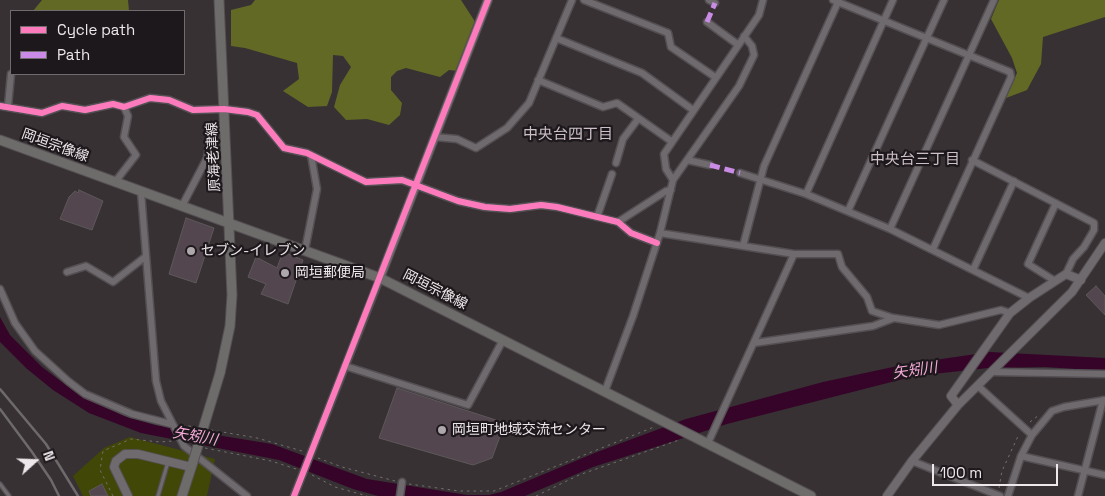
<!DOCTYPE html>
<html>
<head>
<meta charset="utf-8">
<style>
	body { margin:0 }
	#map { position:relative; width:1105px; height:496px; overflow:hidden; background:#373134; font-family:"Space Grotesk",sans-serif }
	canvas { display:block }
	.legend { position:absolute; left:10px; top:10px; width:175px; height:65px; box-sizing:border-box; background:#1d181b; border:1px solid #716b6e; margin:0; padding:6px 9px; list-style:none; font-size:15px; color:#eee7eb }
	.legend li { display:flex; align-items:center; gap:10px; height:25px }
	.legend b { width:25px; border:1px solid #716b6e }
	.north { position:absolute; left:10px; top:436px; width:50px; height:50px; -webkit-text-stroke:4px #1d181b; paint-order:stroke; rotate:70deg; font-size:14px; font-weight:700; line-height:20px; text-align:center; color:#eee7eb }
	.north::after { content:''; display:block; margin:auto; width:18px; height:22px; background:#eee7eb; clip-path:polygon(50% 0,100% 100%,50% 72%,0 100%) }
	.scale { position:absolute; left:932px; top:464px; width:126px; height:22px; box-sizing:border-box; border:2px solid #eee7eb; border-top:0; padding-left:6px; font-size:15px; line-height:18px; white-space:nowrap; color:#eee7eb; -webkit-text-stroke:4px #1d181b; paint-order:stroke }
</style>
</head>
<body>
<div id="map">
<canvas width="1105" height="496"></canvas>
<ul class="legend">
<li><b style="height:6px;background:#fd7abc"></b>Cycle path</li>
<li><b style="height:6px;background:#ca8be6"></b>Path</li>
</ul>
<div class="north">N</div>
<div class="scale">100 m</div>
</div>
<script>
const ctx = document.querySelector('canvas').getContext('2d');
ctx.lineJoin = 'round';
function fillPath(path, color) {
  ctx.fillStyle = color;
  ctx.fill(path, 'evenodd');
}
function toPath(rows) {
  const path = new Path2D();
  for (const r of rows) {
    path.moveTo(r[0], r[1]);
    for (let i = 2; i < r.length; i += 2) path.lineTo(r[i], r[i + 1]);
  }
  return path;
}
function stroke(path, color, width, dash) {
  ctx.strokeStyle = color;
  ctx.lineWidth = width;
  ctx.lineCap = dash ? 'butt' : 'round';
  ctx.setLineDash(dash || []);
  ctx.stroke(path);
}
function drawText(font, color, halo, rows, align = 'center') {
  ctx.font = font + ' "Space Grotesk","Noto Sans JP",sans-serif';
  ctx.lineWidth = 4.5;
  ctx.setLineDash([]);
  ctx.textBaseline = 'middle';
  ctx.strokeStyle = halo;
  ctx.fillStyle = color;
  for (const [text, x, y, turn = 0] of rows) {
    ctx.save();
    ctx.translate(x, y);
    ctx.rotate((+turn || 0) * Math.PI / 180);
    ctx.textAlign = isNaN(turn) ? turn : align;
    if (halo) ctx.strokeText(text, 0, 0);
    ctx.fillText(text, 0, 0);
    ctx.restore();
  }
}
const green = toPath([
	[130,437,215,459,207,496,83,496,73,476,104,448]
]);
const forest = toPath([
	[42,0,128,0,129,11,33,11],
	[255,0,461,0,474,20,476,29,458,71,449,70,440,77,406,68,397,71,391,77,391,90,402,103,400,115,389,125,367,119,346,120,334,107,340,85,351,67,343,56,333,55,332,92,327,106,308,107,283,91,299,79,297,63,245,48,231,46,231,10,251,5],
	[999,0,1105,0,1105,17,1043,37,1041,64,1027,90,1006,98,1017,73,1012,58,991,19]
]);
const water = toPath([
	[0,317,10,335,42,367,79,395,124,416,155,425,272,444,367,479,467,495,489,495,501,492,597,452,686,419,823,382,907,364,990,352,1105,358,1105,371,1045,367,988,368,915,376,727,424,593,467,525,496,378,496,353,489,279,460,141,433,89,413,53,390,26,368,0,342]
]);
const building = toPath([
	[79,190,103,201,92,230,60,219,69,197,75,191,78,193,79,190],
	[186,218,214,228,196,283,169,274,186,218],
	[283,252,303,260,288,304,261,294,266,284,248,277,256,257,277,268,283,252],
	[1096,286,1105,296,1105,315,1086,295,1096,286],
	[397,388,505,423,492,458,473,465,379,438,397,388],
	[102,484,108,496,91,496,89,491,102,484]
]);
const path = toPath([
	[1030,422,1039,415],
	[182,425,195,427],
	[211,430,257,438,302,451],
	[205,448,271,461,296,469],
	[318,458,342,467,395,481],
	[312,475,335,487,367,496],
	[409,484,459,491,494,491,654,427],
	[999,488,1002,471,1019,434],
	[113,496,100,470,103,451,131,439,160,442,172,441],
	[536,496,579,475,679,440]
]);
const service = toPath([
	[0,484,9,496],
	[158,496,168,462]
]);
const minor = toPath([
	[584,0,668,33,671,47,715,77],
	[709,0,715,3],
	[833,0,1010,72,1011,77,933,249],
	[707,22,737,44],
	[556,38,642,73,693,110],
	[538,80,603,107,617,103,671,141],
	[0,106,42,113,62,106,85,110,113,104,124,107,150,98,169,100,193,110,224,109,248,112,257,115,284,148,307,153,366,182,402,180,458,201,485,207,510,209,541,205,557,207,618,222,631,233,657,243],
	[8,106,11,74],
	[435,137,457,139,476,148,507,128,529,103,572,0],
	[687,160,739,86,754,55,752,46,744,36],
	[972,160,1094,223,1094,230,1084,247,1073,259,1066,274],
	[616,163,623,139,638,119],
	[740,173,806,194,890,229,1029,298],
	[673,180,666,169,664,154,759,15,763,0],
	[115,182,136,155,124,137,128,116,124,107],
	[141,192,156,381,161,401,184,446,247,496],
	[806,194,893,0],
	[182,206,207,158,212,131,225,127],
	[848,211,944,0],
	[597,217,612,174],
	[618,222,666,191,671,190],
	[890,229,994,0],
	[660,233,794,254,708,443],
	[743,246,764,166,839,0],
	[305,250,317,189,311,155],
	[794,254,838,254,842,267,867,297,872,311,893,318],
	[973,270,1014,181],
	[67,272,86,266,113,282,145,257],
	[1055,281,1028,264,1056,203],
	[0,289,15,323,35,351,68,381,85,394,132,414,171,424],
	[754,343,873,326,894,318,939,325,1001,310,1010,313],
	[345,366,468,405,503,340],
	[993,372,1105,374],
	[978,386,1032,435],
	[605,391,633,316,660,233,673,180,687,160,710,165],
	[1021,456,1032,435,1052,411,1064,407,1105,400],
	[912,461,1000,496],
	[294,496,380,278],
	[400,496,402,482],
	[1008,496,1021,456,1105,475],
	[1078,496,1103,400]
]);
const tertiary = toPath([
	[380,278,488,0],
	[958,405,951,396,1010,313,1029,298,1066,274,1081,280],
	[128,496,114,467,116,461,125,454,138,454,191,467],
	[887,496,912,461,958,405,1072,292,1105,243]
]);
const secondary = toPath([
	[219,0,232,295,230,326,220,373],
	[0,140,380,278,811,496],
	[182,496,193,462]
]);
const rail = toPath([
	[0,389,46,444,78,496],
	[0,409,32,452,51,480,59,496]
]);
const secondaryBridge = toPath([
	[193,462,220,373]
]);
const quiet = toPath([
	[707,22,715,3],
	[710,165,740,173]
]);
const cycleway = toPath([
	[0,106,42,113,62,106,85,110,113,104,124,107,150,98,169,100,193,110,224,109,248,112,257,115,284,148,307,153,366,182,402,180,458,201,485,207,510,209,541,205,557,207,618,222,631,233,657,243],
	[294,496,488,0]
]);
const markers = [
	[191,251,5,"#aea7ab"],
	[285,273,5,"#aea7ab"],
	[442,430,5,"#aea7ab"]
];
const streetNames = [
	["岡垣宗像線",55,146,20],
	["原海老津線",214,157,-93],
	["岡垣宗像線",435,290,27]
];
const poiNames = [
	["セブン-イレブン",201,251],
	["岡垣郵便局",295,273],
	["岡垣町地域交流センター",452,430]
];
const neighbourhoodNames = [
	["中央台四丁目",568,135],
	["中央台三丁目",915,160]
];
const waterNames = [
	["矢矧川",915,371,-8],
	["矢矧川",195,437,10]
];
fillPath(green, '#414707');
fillPath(forest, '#626924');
fillPath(water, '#360428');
fillPath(building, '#53464e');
stroke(building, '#5d585a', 1);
stroke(service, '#544f52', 5.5);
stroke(minor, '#544f52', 9);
stroke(tertiary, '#544f52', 10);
stroke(secondary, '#544f52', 11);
stroke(path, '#737072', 1, [2.5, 4]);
stroke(service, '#6f6a6d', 3);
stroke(minor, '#6f6a6d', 6);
stroke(tertiary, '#6f6a6d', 8);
stroke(secondary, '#6e6b6b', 9);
stroke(rail, '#6e6a6c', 2.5);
stroke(secondaryBridge, '#544f52', 11, []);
stroke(secondaryBridge, '#6e6b6b', 9);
stroke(quiet, '#ca8be6', 5, [10, 5]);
stroke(cycleway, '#fd7abc', 6);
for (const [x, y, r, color] of markers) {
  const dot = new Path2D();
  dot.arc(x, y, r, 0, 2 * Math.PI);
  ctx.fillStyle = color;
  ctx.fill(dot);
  stroke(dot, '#1d181b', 2);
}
drawText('14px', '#eee7eb', '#1d181b', streetNames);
drawText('14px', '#eee7eb', '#1d181b', poiNames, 'left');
drawText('15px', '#cdbfc7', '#1d181b', neighbourhoodNames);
drawText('italic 15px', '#f5aad9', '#1d181b', waterNames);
</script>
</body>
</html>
